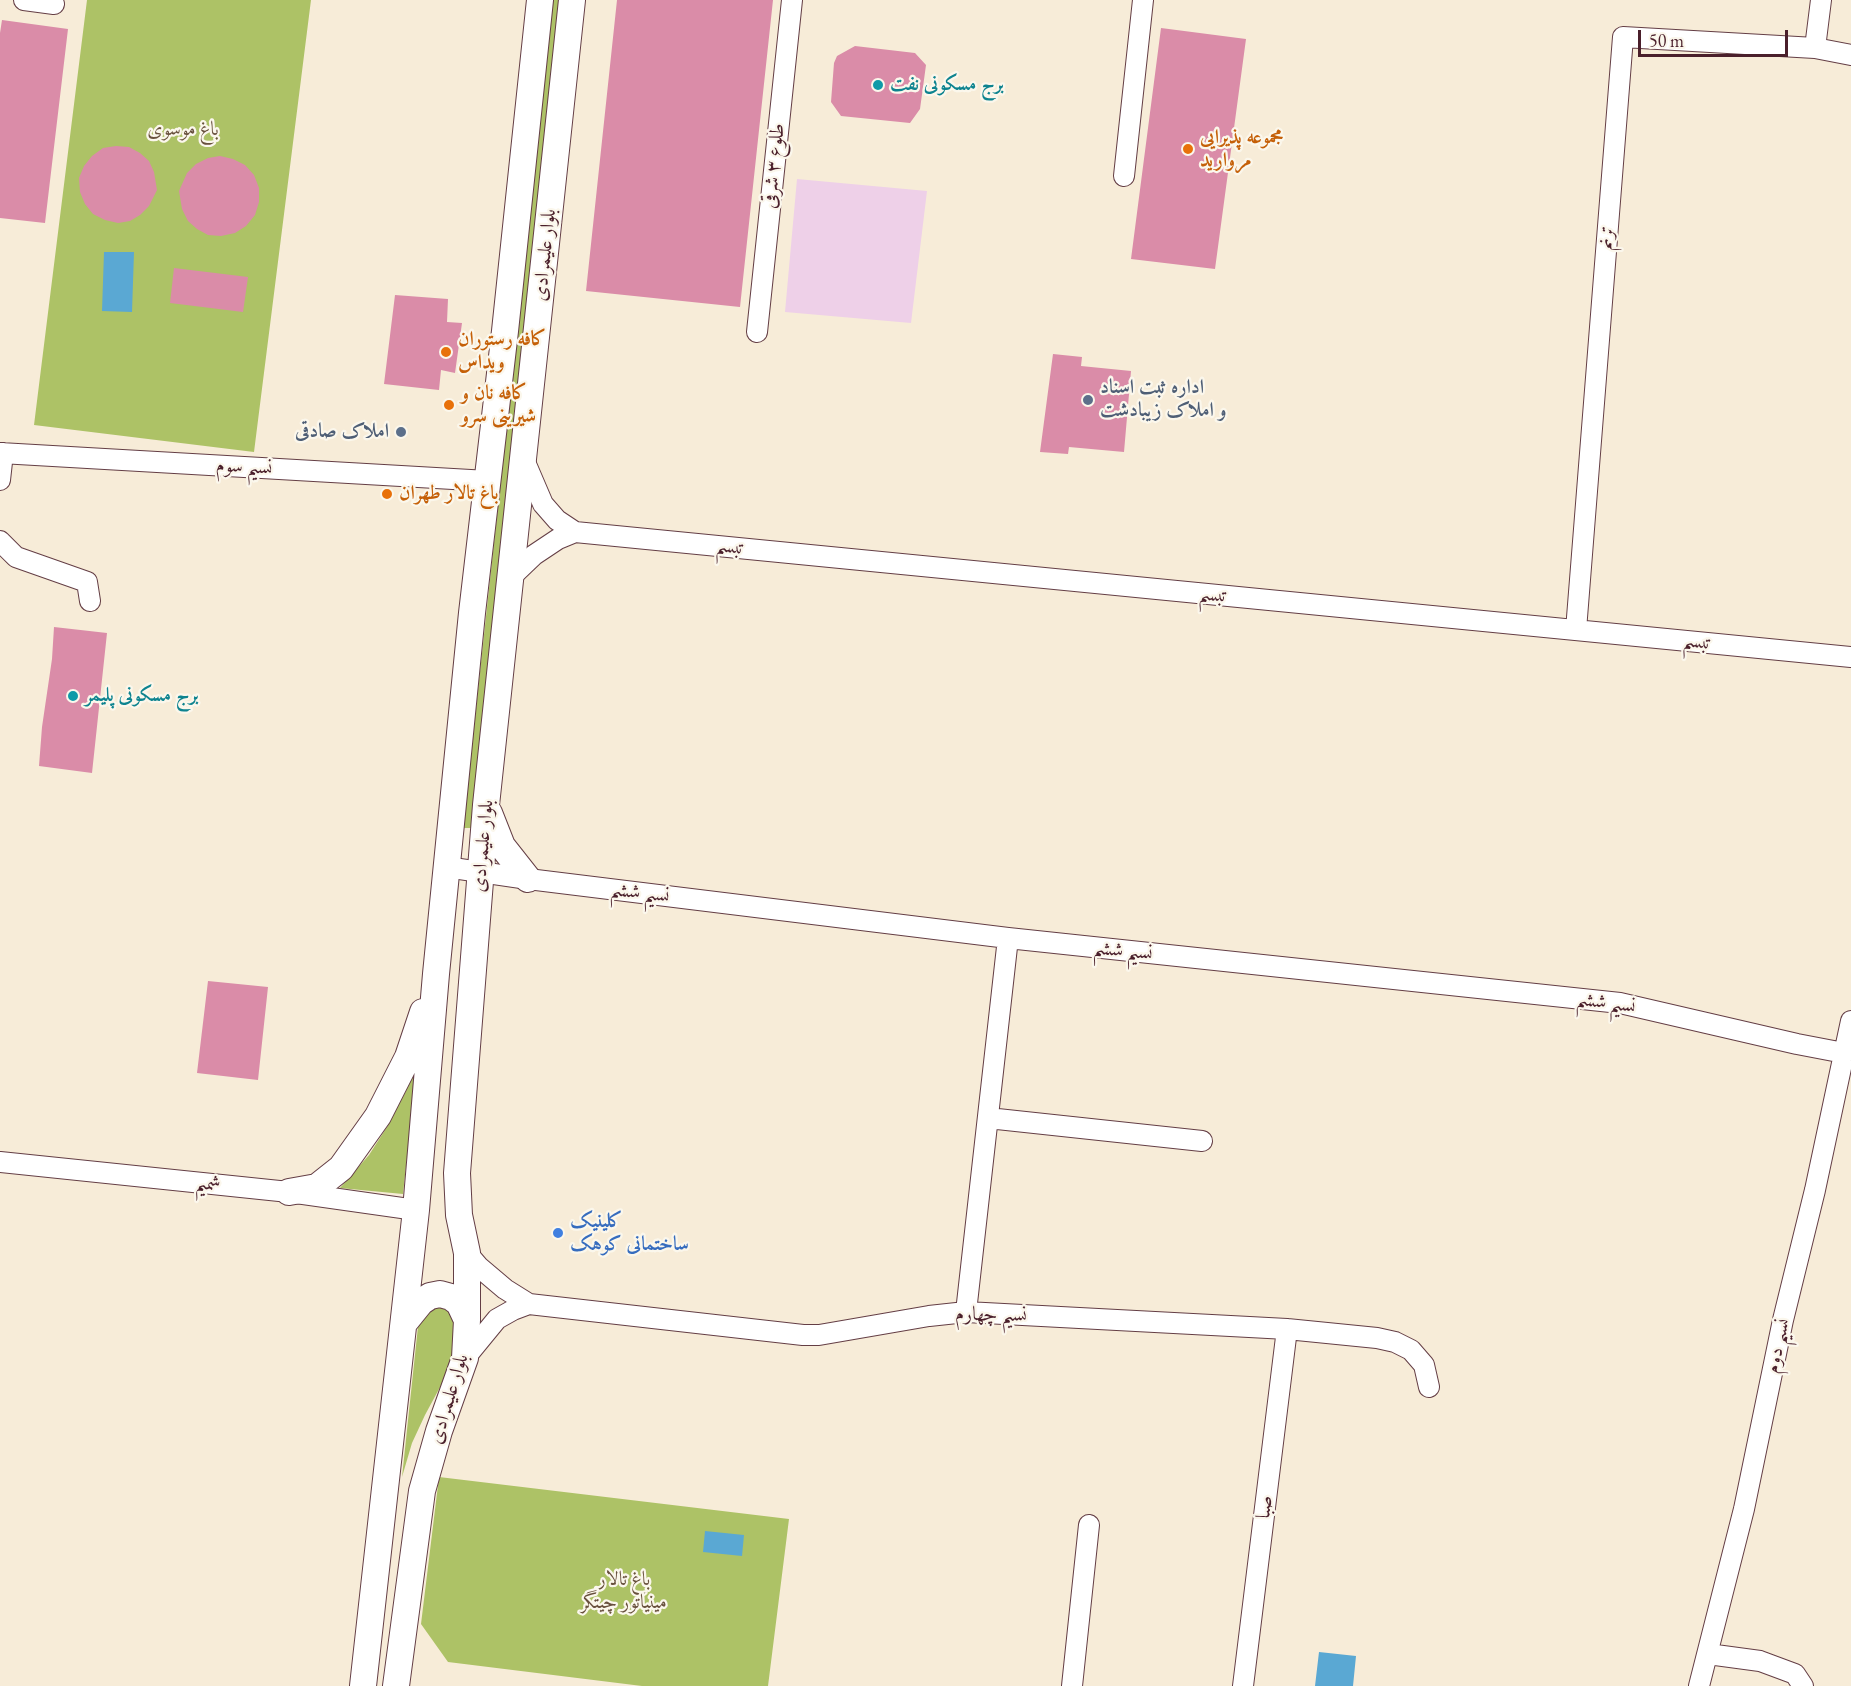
<!DOCTYPE html>
<html>
<head>
<meta charset="utf-8">
<style>
	body { margin:0 }
	#map { position:relative; width:1851px; height:1686px; overflow:hidden; background:#f7ecd8; font-family:"EB Garamond",serif }
	canvas { display:block }
	.scale { position:absolute; left:1638px; top:30px; width:150px; height:27px; box-sizing:border-box; border:3px solid #4a1f2b; border-top:0; padding-left:8px; font-size:18px; line-height:21px; white-space:nowrap; color:#4a1f2b; -webkit-text-stroke:4px #fbf7ec; paint-order:stroke }
</style>
</head>
<body>
<div id="map">
<canvas width="1851" height="1686"></canvas>
<div class="scale">50 m</div>
</div>
<script>
const ctx = document.querySelector('canvas').getContext('2d');
ctx.lineJoin = 'round';
function fillPath(path, color) {
  ctx.fillStyle = color;
  ctx.fill(path, 'evenodd');
}
function toPath(rows) {
  const path = new Path2D();
  for (const r of rows) {
    path.moveTo(r[0], r[1]);
    for (let i = 2; i < r.length; i += 2) path.lineTo(r[i], r[i + 1]);
  }
  return path;
}
function stroke(path, color, width, dash) {
  ctx.strokeStyle = color;
  ctx.lineWidth = width;
  ctx.lineCap = dash ? 'butt' : 'round';
  ctx.setLineDash(dash || []);
  ctx.stroke(path);
}
function drawText(font, color, halo, rows, align = 'center') {
  ctx.font = font + ' "EB Garamond",Amiri,serif';
  ctx.lineWidth = 4.5;
  ctx.setLineDash([]);
  ctx.textBaseline = 'middle';
  ctx.strokeStyle = halo;
  ctx.fillStyle = color;
  for (const [text, x, y, turn = 0] of rows) {
    ctx.save();
    ctx.translate(x, y);
    ctx.rotate((+turn || 0) * Math.PI / 180);
    ctx.textAlign = isNaN(turn) ? turn : align;
    if (halo) ctx.strokeText(text, 0, 0);
    ctx.fillText(text, 0, 0);
    ctx.restore();
  }
}
const built = toPath([
	[797,179,927,191,911,323,785,312]
]);
const green = toPath([
	[87,0,311,0,254,452,34,425],
	[553,0,564,0,473,828,463,828],
	[418,1054,403,1194,340,1188,369,1155,387,1127,406,1091],
	[429,1304,457,1308,466,1339,425,1415,412,1443,402,1477,419,1317],
	[439,1477,789,1519,768,1686,642,1686,448,1662,421,1624]
]);
const water = toPath([
	[104,252,134,252,132,312,102,311],
	[705,1531,744,1535,742,1556,703,1552],
	[1319,1652,1356,1656,1353,1686,1315,1686]
]);
const building = toPath([
	[617,0,773,0,740,307,586,291],
	[2,20,68,29,45,223,0,218,0,33],
	[1161,28,1246,39,1215,269,1131,259],
	[855,46,915,53,926,65,920,109,910,123,841,116,831,102,834,63,837,56],
	[116,146,129,147,140,153,149,161,154,172,157,190,149,206,140,215,130,221,118,223,105,220,93,214,85,204,80,192,79,178,84,166,92,156,103,148],
	[220,156,233,159,245,165,254,175,259,188,259,202,255,215,246,226,235,233,221,236,208,235,197,229,188,221,182,209,179,191,187,173,196,164,208,158],
	[174,268,248,277,243,312,170,303],
	[395,295,448,299,447,322,462,323,455,373,441,370,439,390,384,384],
	[1053,354,1082,357,1081,366,1131,371,1124,452,1069,447,1068,454,1040,452],
	[54,627,107,633,92,773,39,766,42,727,52,659],
	[208,981,268,987,258,1080,197,1073]
]);
const minor = toPath([
	[24,0,54,4],
	[1815,48,1821,0],
	[1124,176,1143,0],
	[757,332,792,0],
	[0,453,488,481],
	[525,462,543,504,557,520,575,532,1851,657],
	[0,480,3,453],
	[0,541,16,557,87,582,90,601],
	[511,577,534,555,558,539,575,532],
	[1576,630,1623,37,1815,48,1851,55],
	[446,867,528,879,1008,938,1620,1003,1797,1044,1844,1053],
	[988,1118,1202,1141],
	[0,1162,289,1192,416,1210],
	[467,1253,479,1267,505,1289,529,1304,803,1335,819,1335,929,1316,966,1312,1287,1329,1377,1338,1395,1342,1411,1350,1424,1365,1429,1387],
	[966,1312,1008,938],
	[465,1358,497,1319,513,1310,529,1304],
	[1708,1654,1760,1661,1795,1674,1803,1686],
	[1072,1686,1089,1525],
	[1243,1686,1287,1329],
	[1699,1686,1744,1509,1783,1320,1815,1190,1851,1021]
]);
const major = toPath([
	[489,813,502,846,528,879],
	[289,1192,317,1187,341,1168,378,1116,408,1057,423,1012],
	[404,1323,421,1302,430,1296,440,1294,451,1297,459,1303,467,1320],
	[363,1686,416,1210,436,974,472,613,505,331,540,0],
	[396,1686,422,1491,439,1431,465,1358,467,1320,467,1253,459,1215,457,1173,486,805,572,0]
]);
const markers = [
	[878,85,6,"#0f9aa8"],
	[1188,149,6,"#e8710a"],
	[446,352,6,"#e8710a"],
	[1088,400,6,"#5c6f8a"],
	[449,405,6,"#e8710a"],
	[401,432,6,"#5c6f8a"],
	[387,494,6,"#e8710a"],
	[73,696,6,"#0f9aa8"],
	[558,1233,6,"#3f7fe0"]
];
const cultureNames = [
	["برج مسکونی نفت",890,85],
	["برج مسکونی پلیمر",85,696]
];
const parkNames = [
	["باغ موسوی",183,130],
	["باغ تالار",624,1580],
	["مینیاتور چیتگر",624,1603]
];
const foodNames = [
	["مجموعه پذیرایی",1200,138],
	["مروارید",1200,161],
	["کافه رستوران",458,340],
	["ویداس",458,363],
	["کافه نان و",461,394],
	["شیرینی سرو",461,417],
	["باغ تالار طهران",399,494]
];
const streetNames = [
	["طلوع ۳ شرقی",774,166,-84],
	["ترنم",1607,238,-85],
	["بلوار علیمرادی",545,255,-84],
	["نسیم سوم",244,467,3],
	["تبسم",730,547,6],
	["تبسم",1213,595,5],
	["تبسم",1697,642,6],
	["بلوار علیمرادی",483,846,-85],
	["نسیم ششم",640,893,7],
	["نسیم ششم",1123,951,6],
	["نسیم ششم",1606,1003,8],
	["شمیم",208,1184,6],
	["نسیم چهارم",991,1315,1],
	["نسیم دوم",1778,1346,-78],
	["بلوار علیمرادی",449,1399,-73],
	["صبا",1265,1507,-83]
];
const serviceNames = [
	["اداره ثبت اسناد",1100,388],
	["و املاک زیبادشت",1100,411],
	["املاک صادقی",389,432,"right"]
];
const shopNames = [
	["کلینیک",570,1222],
	["ساختمانی کوهک",570,1245]
];
fillPath(built, '#eed0e8');
fillPath(green, '#adc266');
fillPath(water, '#5aa8d3');
fillPath(building, '#da8ca8');
stroke(minor, '#643e45', 22);
stroke(major, '#643e45', 28);
stroke(minor, '#fff', 20);
stroke(major, '#fff', 26);
for (const [x, y, r, color] of markers) {
  const dot = new Path2D();
  dot.arc(x, y, r, 0, 2 * Math.PI);
  ctx.fillStyle = color;
  ctx.fill(dot);
  stroke(dot, '#fbf7ec', 2);
}
drawText('bold 20px', '#0d838f', '#fbf7ec', cultureNames, 'left');
drawText('20px', '#68503d', '#fbf7ec', parkNames);
drawText('bold 20px', '#c56008', '#fbf7ec', foodNames, 'left');
drawText('20px', '#4a1f2b', '#fbf7ec', streetNames);
drawText('bold 20px', '#4e5e75', '#fbf7ec', serviceNames, 'left');
drawText('bold 20px', '#366cbe', '#fbf7ec', shopNames, 'left');
</script>
</body>
</html>
